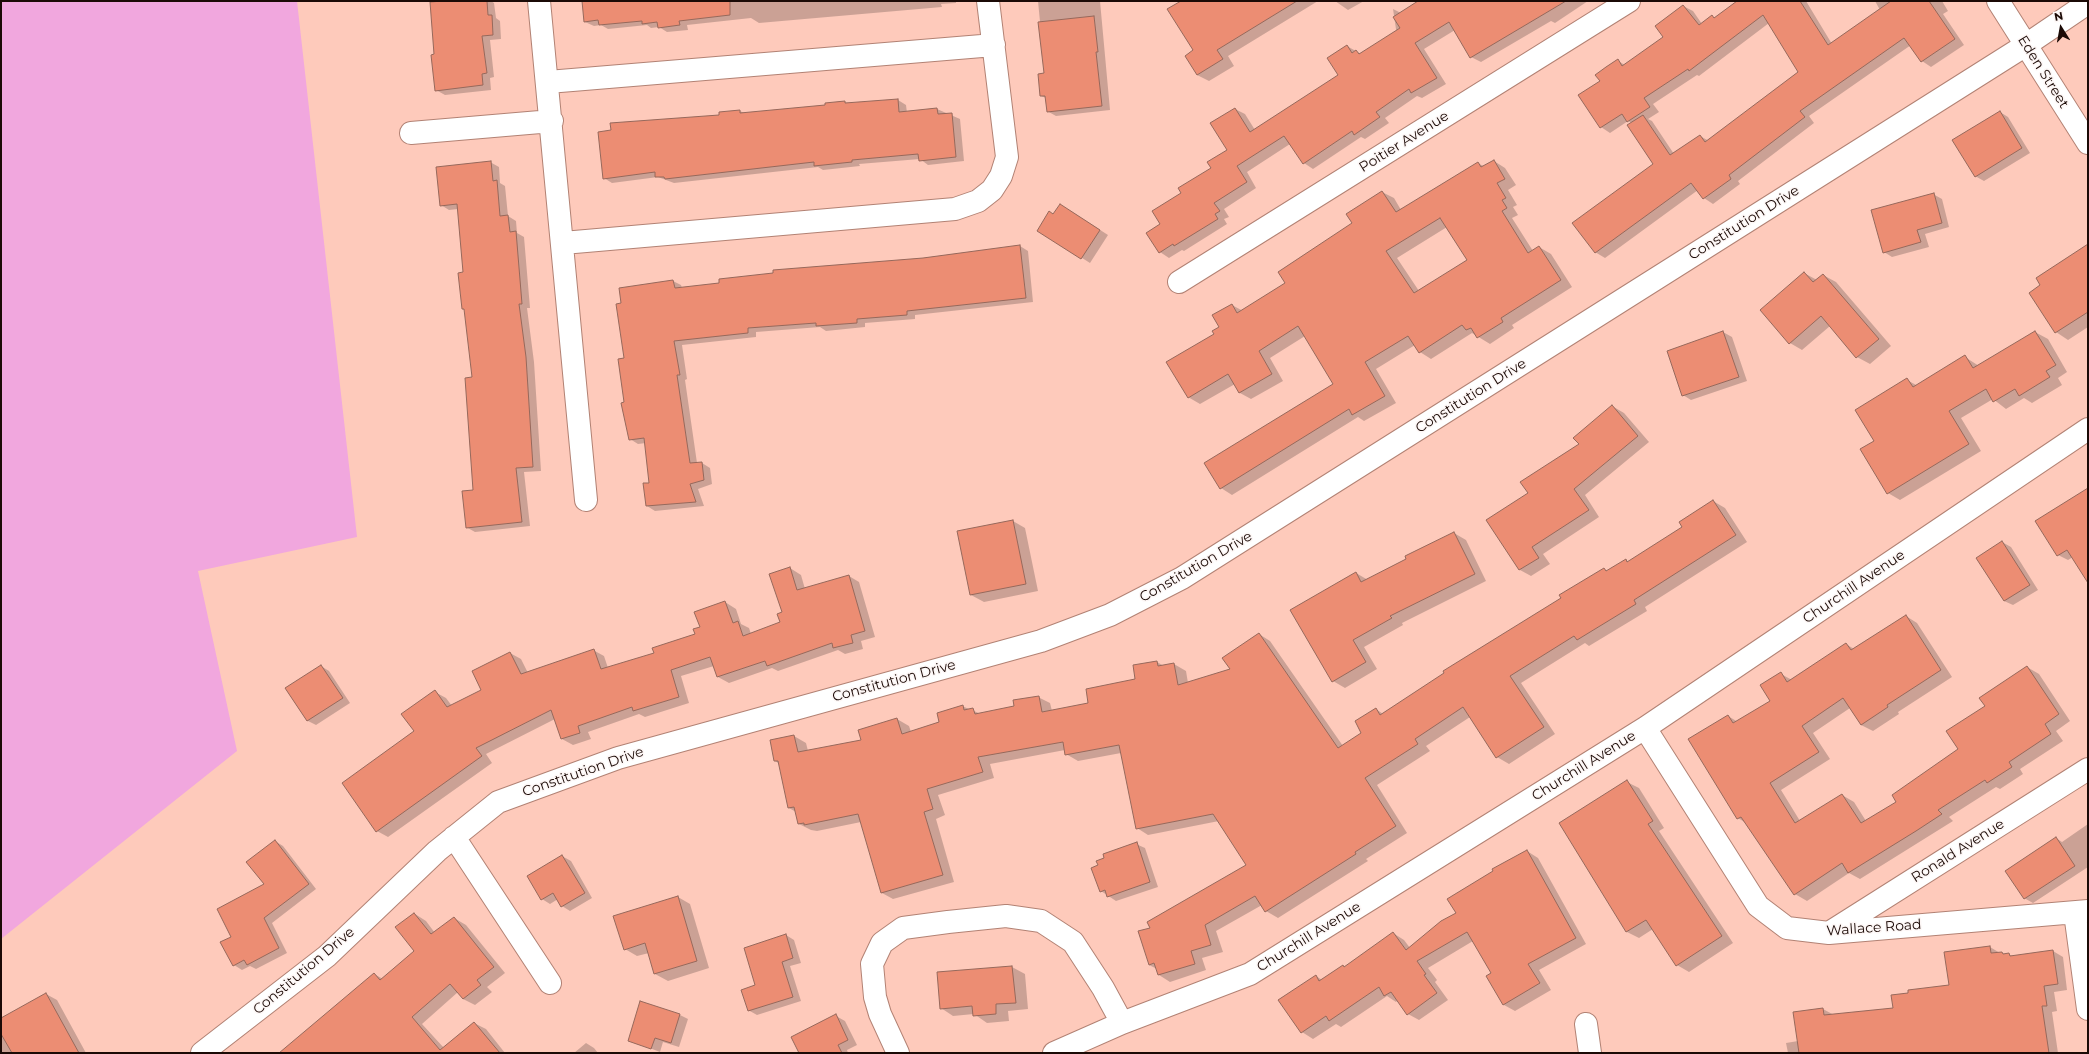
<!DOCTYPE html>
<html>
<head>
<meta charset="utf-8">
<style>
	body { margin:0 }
	#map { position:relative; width:2089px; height:1054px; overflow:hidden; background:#fecabb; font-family:Montserrat,sans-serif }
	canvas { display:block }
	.frame { position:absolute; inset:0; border:2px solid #1b0a06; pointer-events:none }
	.north { position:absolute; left:2041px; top:8px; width:40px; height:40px; -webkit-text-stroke:3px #fdf7f6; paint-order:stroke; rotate:349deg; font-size:11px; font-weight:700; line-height:16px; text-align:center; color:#1b0a06 }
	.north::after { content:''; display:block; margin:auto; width:14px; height:18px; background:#1b0a06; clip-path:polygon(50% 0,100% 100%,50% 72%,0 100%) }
</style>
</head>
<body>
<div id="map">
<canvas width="2089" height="1054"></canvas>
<div class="frame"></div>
<div class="north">N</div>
</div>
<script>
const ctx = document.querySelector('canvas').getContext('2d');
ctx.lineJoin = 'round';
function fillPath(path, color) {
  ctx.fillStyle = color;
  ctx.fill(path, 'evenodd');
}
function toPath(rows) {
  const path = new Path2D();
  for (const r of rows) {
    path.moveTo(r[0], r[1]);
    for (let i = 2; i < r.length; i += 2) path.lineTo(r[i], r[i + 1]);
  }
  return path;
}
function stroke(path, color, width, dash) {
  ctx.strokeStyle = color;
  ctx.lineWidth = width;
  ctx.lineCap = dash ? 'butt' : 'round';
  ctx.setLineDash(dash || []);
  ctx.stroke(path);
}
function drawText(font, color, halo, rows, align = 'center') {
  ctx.font = font + ' Montserrat,sans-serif';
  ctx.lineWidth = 3;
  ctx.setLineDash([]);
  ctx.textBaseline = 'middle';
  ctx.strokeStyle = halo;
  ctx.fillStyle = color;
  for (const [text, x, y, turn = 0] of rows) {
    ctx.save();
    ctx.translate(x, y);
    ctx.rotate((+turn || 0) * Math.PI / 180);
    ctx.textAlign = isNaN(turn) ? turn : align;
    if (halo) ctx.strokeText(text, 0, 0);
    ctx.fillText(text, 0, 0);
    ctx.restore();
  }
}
const green = toPath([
	[1,1,297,1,357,537,198,571,237,751,1,939]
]);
const shadow = toPath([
	[431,1,491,1,494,3,496,18,500,21,501,39,490,40,494,77,490,78,491,90,445,95,436,90],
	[583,1,956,1,956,3,941,4,942,7,759,23,751,18,687,25,688,30,667,32,659,27,651,28,647,25,608,29,601,25,594,26,585,22],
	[1038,1,1100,1,1110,110,1056,116,1047,111,1046,98,1041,96,1045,74],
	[1183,1,1318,1,1228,56,1234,66,1209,81,1197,75],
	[1335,1,1364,1,1348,10],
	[1437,1,1588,1,1555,23,1551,21,1481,62,1471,57,1455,30,1424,49,1446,84,1422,98,1417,96,1385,118,1389,123,1365,139,1361,137,1313,169,1304,163,1290,144,1247,172,1256,188,1224,209,1229,217,1224,219,1227,224,1184,251,1182,250,1169,258,1160,252,1162,224,1182,193,1212,169,1228,150,1235,109,1245,114,1255,130,1339,76,1347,46,1361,54,1397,36,1393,9,1401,13],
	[1739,1,1806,1,1832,44,1880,10,1875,1,1942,1,1948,11,1943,14,1964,45,1931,67,1922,61,1911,45,1809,116,1814,123,1738,181,1740,184,1713,204,1704,198,1698,190,1605,258,1595,252,1654,164,1632,123,1628,121,1610,133,1601,127,1601,81,1618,61,1625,65,1665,38,1683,6,1693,11,1702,24,1712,17,1715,19],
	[1769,23,1799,72,1709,141,1700,136,1674,154,1652,121,1648,119,1659,112,1653,104,1697,75,1699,76],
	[898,100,906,105,907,113,937,109,960,119,964,161,928,165,920,159,859,164,860,166,823,170,818,167,674,183,658,177,612,183,604,178,720,116,740,111,744,113,826,106,845,102,849,104],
	[2000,112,2008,117,2030,153,1984,181,1975,176],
	[1494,161,1505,168,1516,185,1508,190,1517,205,1513,207,1518,215,1512,218,1533,251,1539,247,1551,254,1572,287,1512,325,1514,328,1490,344,1472,333,1431,359,1420,352,1415,345,1376,369,1396,403,1364,421,1358,417,1232,495,1221,488,1334,384,1305,336,1270,358,1283,381,1251,399,1240,393,1235,384,1200,404,1188,397,1215,335,1220,328,1232,305,1243,311,1286,284,1354,223,1382,192,1394,198,1401,210,1478,163,1485,167],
	[1447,227,1468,260,1419,291,1397,258],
	[490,162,499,167,500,183,505,186,508,216,516,221,517,233,524,237,530,308,527,308,534,362,541,471,524,472,530,526,475,532,466,527,474,491,473,378,465,310,462,309,465,273,458,209,449,210,441,205],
	[1933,194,1942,199,1949,227,1925,234,1929,247,1892,257,1884,252],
	[1069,210,1108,235,1090,263,1038,230],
	[2088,245,2088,327,2068,340,2056,332,2042,285],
	[1020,246,1028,251,1033,302,915,315,915,319,865,323,865,327,826,331,820,327,756,332,756,337,682,345,687,379,685,380,697,463,702,463,710,468,712,484,698,489,704,506,655,511,647,506,650,484,646,443,638,444,630,439,622,404,625,403,625,359,620,289,673,281,681,285,682,288],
	[1804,273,1817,280,1823,275,1836,282,1891,346,1870,364,1857,357,1830,326,1802,350,1790,343],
	[1723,332,1732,337,1747,381,1691,400,1683,395],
	[2035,332,2048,339,2067,372,2058,378,2062,385,2032,403,2024,398,2006,409,1993,399,1961,418,1981,451,1900,500,1888,493,1875,441,1907,380,1918,386,1965,357,1979,366],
	[1612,406,1624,413,1649,442,1585,495,1599,517,1543,554,1550,564,1531,576,1520,570,1488,521,1529,493,1580,445],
	[2088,490,2088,576,2073,557,2068,560,2058,555],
	[1713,501,1725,508,1747,542,1645,607,1647,611,1589,646,1585,643,1521,683,1555,734,1509,764,1497,757,1470,717,1426,746,1430,751,1377,785,1407,833,1366,859,1368,861,1278,918,1266,911,1262,905,1216,931,1223,952,1202,958,1206,970,1170,982,1159,975,1157,969,1149,965,1151,928,1248,866,1219,821,1148,835,1137,828,1121,753,1078,761,1066,754,1065,750,990,764,994,778,938,795,945,815,936,819,954,882,893,899,882,893,861,822,817,831,811,830,799,824,796,812,789,808,780,764,775,761,771,741,794,736,806,743,808,751,862,741,897,719,909,726,911,732,940,723,962,706,981,714,1015,707,1038,697,1050,703,1052,711,1090,704,1137,680,1157,662,1164,666,1174,664,1186,671,1188,683,1231,670,1259,634,1270,641,1343,746,1363,733,1376,709,1383,714,1563,599,1604,569,1608,571,1626,560,1629,562,1684,528],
	[1013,521,1025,528,1038,591,984,602,971,595,958,532],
	[1454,533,1466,540,1486,581,1402,623,1403,625,1364,647,1377,669,1345,688,1333,681,1356,573,1368,580],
	[2002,542,2011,547,2038,590,2013,605,2004,601],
	[790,568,801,575,805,589,849,576,859,582,875,637,861,641,863,649,845,654,838,650,778,671,772,668,729,683,718,677,714,666,681,676,689,703,645,717,639,714,588,732,591,739,573,745,562,739,555,719,486,754,492,763,388,837,377,831,415,732,435,692,446,698,452,706,483,690,510,653,521,659,528,673,593,650,604,656,608,668,655,654,696,635,725,602,736,609,741,624,749,628,751,634,782,623],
	[1906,616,1917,623,1952,677,1898,712,1899,714,1873,731,1861,725,1850,708,1813,733,1830,759,1781,790,1800,821,1842,795,1854,802,1866,821,1898,802,1959,750,1986,706,2027,667,2039,674,2070,721,2056,731,2063,741,2020,769,2023,774,2000,789,1996,787,1949,817,1953,821,1860,879,1849,873,1807,901,1795,894,1746,823,1738,818,1728,716,1738,722,1772,701,1781,674,1792,680,1846,644,1854,649],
	[321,666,329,671,350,703,316,725,308,721,286,688],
	[1627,782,1639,788,1664,828,1659,831,1733,943,1689,972,1677,965,1653,929,1639,938,1627,932,1561,824],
	[2088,824,2088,867,2033,903,2024,898,2056,838,2062,842],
	[275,841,283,846,316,889,272,923,287,953,256,969,250,966,242,970,234,965,233,937,265,885],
	[1136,844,1145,848,1158,887,1116,901,1101,891],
	[1527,851,1538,858,1586,944,1539,970,1551,990,1515,1011,1504,1005,1488,976,1493,973,1473,941,1428,968,1437,980,1435,982,1448,1000,1419,1020,1408,1014,1398,1000,1396,1002,1387,996,1341,1027,1336,1024,1313,1039,1302,1032,1316,976,1322,980,1345,967,1393,933,1404,940,1410,948,1457,913],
	[562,856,571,861,592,898,570,911,562,906,558,899,550,904,542,899],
	[678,897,690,904,709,968,668,981,655,974,649,953,637,956,625,949],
	[415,914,426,921,435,933,454,918,466,925,505,973,487,987,492,992,475,1005,463,999,458,992,422,1024,444,1048,474,1023,486,1029,505,1053,301,1053,374,974,383,979,415,951],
	[786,935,794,940,801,963,790,966,801,1001,757,1015,748,1010,757,986],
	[1990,947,2000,953,2013,956,2053,951,2063,957,2067,990,2054,992,2057,1011,2052,1012,2058,1053,1788,1053,1786,1043,1798,1041,1823,1009,1834,1015,1894,1008,1950,986],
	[1012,967,1025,974,1028,1009,1008,1011,1009,1021,987,1023,974,1014,953,1016,941,1008,938,973],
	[46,994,57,1000,86,1053,1,1053,1,1019],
	[641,1002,680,1015,688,1019,679,1047,663,1042,660,1052,629,1040],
	[836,1016,845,1021,857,1045,847,1050,848,1053,800,1053],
	[586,1043,594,1048,598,1053,574,1053]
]);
const building = toPath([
	[443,1,487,1,488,15,492,15,493,35,482,36,487,73,482,74,483,85,435,91,431,55,434,54,430,2,443,1],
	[582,1,730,1,730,15,679,21,680,25,658,28,657,22,642,24,642,21,599,25,598,20,584,22,582,1],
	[1181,1,1297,1,1217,50,1223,59,1197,75,1185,56,1193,50,1167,9,1181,1],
	[1418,1,1566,1,1470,58,1449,22,1415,43,1437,78,1411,93,1409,89,1376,112,1380,117,1354,135,1352,131,1303,164,1284,136,1237,166,1247,182,1214,203,1220,211,1215,214,1218,219,1174,246,1173,244,1159,253,1146,233,1160,224,1152,211,1181,193,1178,188,1211,168,1207,162,1227,150,1210,123,1235,108,1250,132,1338,75,1327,58,1347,45,1352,53,1356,50,1359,54,1400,28,1393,17,1418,1],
	[1737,1,1800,1,1828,45,1891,1,1929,1,1955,39,1921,62,1904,38,1800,111,1805,117,1729,175,1731,179,1703,199,1691,183,1595,253,1572,223,1653,164,1627,125,1643,115,1670,155,1700,135,1705,142,1798,72,1763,15,1689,71,1688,69,1644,98,1650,107,1627,122,1622,114,1600,128,1578,95,1600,81,1595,75,1606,67,1618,59,1622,66,1663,37,1655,26,1683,5,1699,25,1712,15,1714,18,1737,1],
	[1094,16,1098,52,1096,52,1102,106,1047,112,1045,96,1040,96,1038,74,1044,73,1038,22,1094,16],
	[898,99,899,112,937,108,938,114,952,113,956,157,919,161,918,154,852,160,852,162,814,166,814,162,665,179,664,177,655,177,655,172,603,179,598,132,611,130,610,123,719,115,719,112,740,110,740,113,825,105,825,103,845,101,845,103,898,99],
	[2000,111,2022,148,1975,177,1952,140,2000,111],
	[1494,160,1505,179,1497,183,1506,198,1502,200,1507,208,1502,211,1528,253,1539,246,1561,280,1501,318,1503,322,1477,338,1471,328,1466,330,1462,325,1419,353,1408,336,1365,362,1385,396,1352,415,1349,409,1220,489,1204,463,1333,384,1298,326,1259,351,1272,374,1239,393,1228,374,1188,398,1166,362,1214,334,1212,331,1219,327,1212,315,1232,304,1237,313,1285,283,1278,272,1352,223,1346,214,1382,191,1396,212,1478,162,1481,167,1494,160],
	[1440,218,1467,260,1414,293,1386,251,1440,218],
	[491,161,493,181,497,180,500,216,508,215,510,232,516,231,522,304,519,304,526,357,533,467,516,468,522,522,466,528,462,491,473,490,465,378,472,377,464,309,462,309,458,273,463,272,457,204,440,206,436,167,491,161],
	[1934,193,1942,223,1917,230,1921,242,1883,253,1871,210,1934,193],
	[1060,204,1100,230,1081,259,1037,231,1049,211,1053,214,1060,204],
	[2088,244,2088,312,2055,333,2029,293,2040,285,2036,278,2088,244],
	[1020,245,1026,298,907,311,907,315,857,319,857,323,816,326,816,323,748,328,748,333,674,341,680,375,677,375,690,463,702,462,704,480,690,484,696,502,646,506,643,483,649,483,644,438,629,440,621,403,624,402,618,359,624,358,616,304,621,303,619,288,673,280,675,288,719,283,719,279,773,273,773,270,923,258,1020,245],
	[1804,272,1813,282,1823,274,1879,339,1856,358,1821,316,1789,344,1760,310,1804,272],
	[1723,331,1739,377,1682,396,1667,351,1723,331],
	[2035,331,2056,365,2046,371,2050,377,2019,396,2015,389,1993,402,1986,389,1949,411,1969,444,1887,494,1860,449,1874,441,1855,410,1907,378,1913,387,1965,355,1973,368,2035,331],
	[1612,405,1638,436,1574,489,1589,510,1532,547,1539,558,1519,570,1486,520,1528,493,1520,482,1579,444,1573,438,1612,405],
	[2088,488,2088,583,2067,550,2057,556,2035,521,2088,488],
	[1713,500,1736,535,1634,600,1636,604,1577,640,1574,636,1510,676,1544,727,1496,758,1463,707,1415,739,1418,744,1365,778,1396,826,1355,852,1356,854,1265,912,1255,896,1205,925,1211,945,1191,951,1195,964,1158,975,1154,963,1149,965,1138,931,1150,928,1147,922,1246,865,1213,814,1136,829,1119,745,1065,755,1063,742,978,757,983,772,927,789,933,809,924,812,943,875,881,893,858,814,804,825,804,823,798,824,794,807,788,808,778,761,774,761,770,740,794,735,798,752,861,740,858,730,897,718,902,734,939,722,937,713,963,705,964,710,973,708,975,714,1014,706,1013,700,1039,696,1042,712,1088,703,1086,689,1135,679,1133,665,1157,661,1158,666,1174,663,1178,685,1230,669,1222,658,1259,633,1338,748,1361,733,1355,721,1376,708,1380,715,1444,673,1443,671,1561,598,1559,595,1604,568,1606,571,1626,559,1627,562,1682,527,1679,522,1713,500],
	[1013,520,1026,584,970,595,957,531,1013,520],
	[1454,532,1475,574,1390,616,1392,618,1353,640,1366,662,1332,682,1290,610,1356,572,1361,582,1406,559,1405,556,1454,532],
	[2002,541,2030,585,2004,601,1976,558,2002,541],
	[790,567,797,590,849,575,865,631,851,635,853,643,833,648,832,643,767,666,765,661,717,677,710,657,671,670,679,697,633,711,632,707,578,726,580,733,561,739,551,710,476,748,482,756,376,832,342,783,414,731,401,714,435,690,447,707,481,690,472,671,510,652,521,674,594,649,601,669,654,653,652,648,695,634,693,629,700,627,694,612,725,601,733,623,738,621,743,636,780,622,777,614,782,612,769,574,790,567],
	[1906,615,1941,670,1887,705,1888,707,1861,725,1843,698,1802,726,1819,752,1770,783,1795,823,1842,794,1861,823,1896,802,1892,795,1958,749,1946,731,1985,706,1979,698,2027,666,2059,714,2045,724,2051,734,2009,762,2012,767,1987,783,1985,780,1938,810,1942,814,1916,831,1848,873,1842,863,1794,895,1741,817,1737,819,1688,739,1728,715,1733,723,1770,701,1760,685,1781,672,1787,682,1846,643,1851,650,1906,615],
	[321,665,343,698,307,721,285,688,321,665],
	[1627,780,1653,821,1648,824,1722,936,1676,966,1646,920,1626,932,1559,823,1627,780],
	[2056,837,2075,866,2024,899,2005,871,2056,837],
	[275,840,309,884,264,918,279,948,247,965,244,960,233,966,220,942,231,937,217,909,264,884,246,862,275,840],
	[1137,842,1150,882,1107,897,1105,890,1100,892,1091,868,1098,865,1096,861,1104,858,1103,854,1137,842],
	[1527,850,1576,938,1528,964,1540,983,1503,1005,1486,976,1491,973,1467,932,1417,961,1426,974,1424,975,1437,993,1407,1015,1391,992,1384,996,1379,987,1329,1021,1326,1016,1301,1033,1278,1000,1316,975,1319,981,1343,965,1344,967,1393,932,1406,950,1441,921,1456,913,1447,899,1493,871,1492,869,1527,850],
	[562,855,585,893,561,907,553,893,541,900,527,876,562,855],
	[678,896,697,961,654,974,645,943,624,950,613,916,678,896],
	[414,913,431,934,454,917,494,967,477,980,481,985,463,999,450,984,412,1017,440,1050,474,1022,500,1053,279,1053,374,973,380,980,414,951,395,927,414,913],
	[786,934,793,958,782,962,793,997,748,1011,741,990,755,985,744,948,786,934],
	[1990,946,1991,953,2002,952,2003,954,2009,953,2010,956,2053,950,2058,984,2044,986,2047,1006,2042,1006,2049,1053,1799,1053,1793,1012,1823,1008,1824,1015,1893,1008,1891,995,1908,993,1908,990,1949,985,1944,952,1990,946],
	[1012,966,1016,1003,996,1004,996,1014,973,1016,972,1006,940,1009,937,972,1012,966],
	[46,993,79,1053,12,1053,1,1034,1,1018,46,993],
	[640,1001,680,1014,671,1043,655,1038,651,1049,628,1041,640,1001],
	[836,1014,848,1040,838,1045,842,1053,799,1053,791,1037,836,1014]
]);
const minor = toPath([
	[539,1,586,500],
	[1998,1,2088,143],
	[548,82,994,45],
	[411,133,552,121],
	[563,243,955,209,978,201,992,190,1001,176,1007,157,988,1],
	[1179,282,1629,1],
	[1645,728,1758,906,1787,928,1829,933,2088,911],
	[454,837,550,983],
	[2075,913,2088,1009],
	[1832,931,2088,769],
	[1586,1024,1590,1053],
	[202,1053,327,956,437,851,498,802,618,758,1041,641,1110,615,1182,578,2026,45,2088,3],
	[898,1053,880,1014,875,997,872,964,882,943,903,928,948,922,1006,916,1041,921,1073,942,1103,988,1122,1023],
	[1054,1053,1122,1023,1250,974,1645,728,2088,429]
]);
const streetNames = [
	["Eden Street",2043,72,58],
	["Poitier Avenue",1404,142,-32],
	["Constitution Drive",1744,223,-32],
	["Constitution Drive",1471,396,-32],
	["Constitution Drive",1196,567,-30],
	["Churchill Avenue",1854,587,-34],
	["Constitution Drive",894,681,-15],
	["Churchill Avenue",1584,766,-32],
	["Constitution Drive",583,772,-19],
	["Ronald Avenue",1958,851,-32],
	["Wallace Road",1874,928,-4],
	["Churchill Avenue",1309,937,-32],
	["Constitution Drive",304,971,-40]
];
fillPath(green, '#f1a7de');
fillPath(shadow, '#0003');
fillPath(building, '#ec8d73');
stroke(building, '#96685b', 1);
stroke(minor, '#b28274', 24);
stroke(minor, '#fff', 22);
drawText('14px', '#1b0a06', '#fdf7f6', streetNames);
</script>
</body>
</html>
